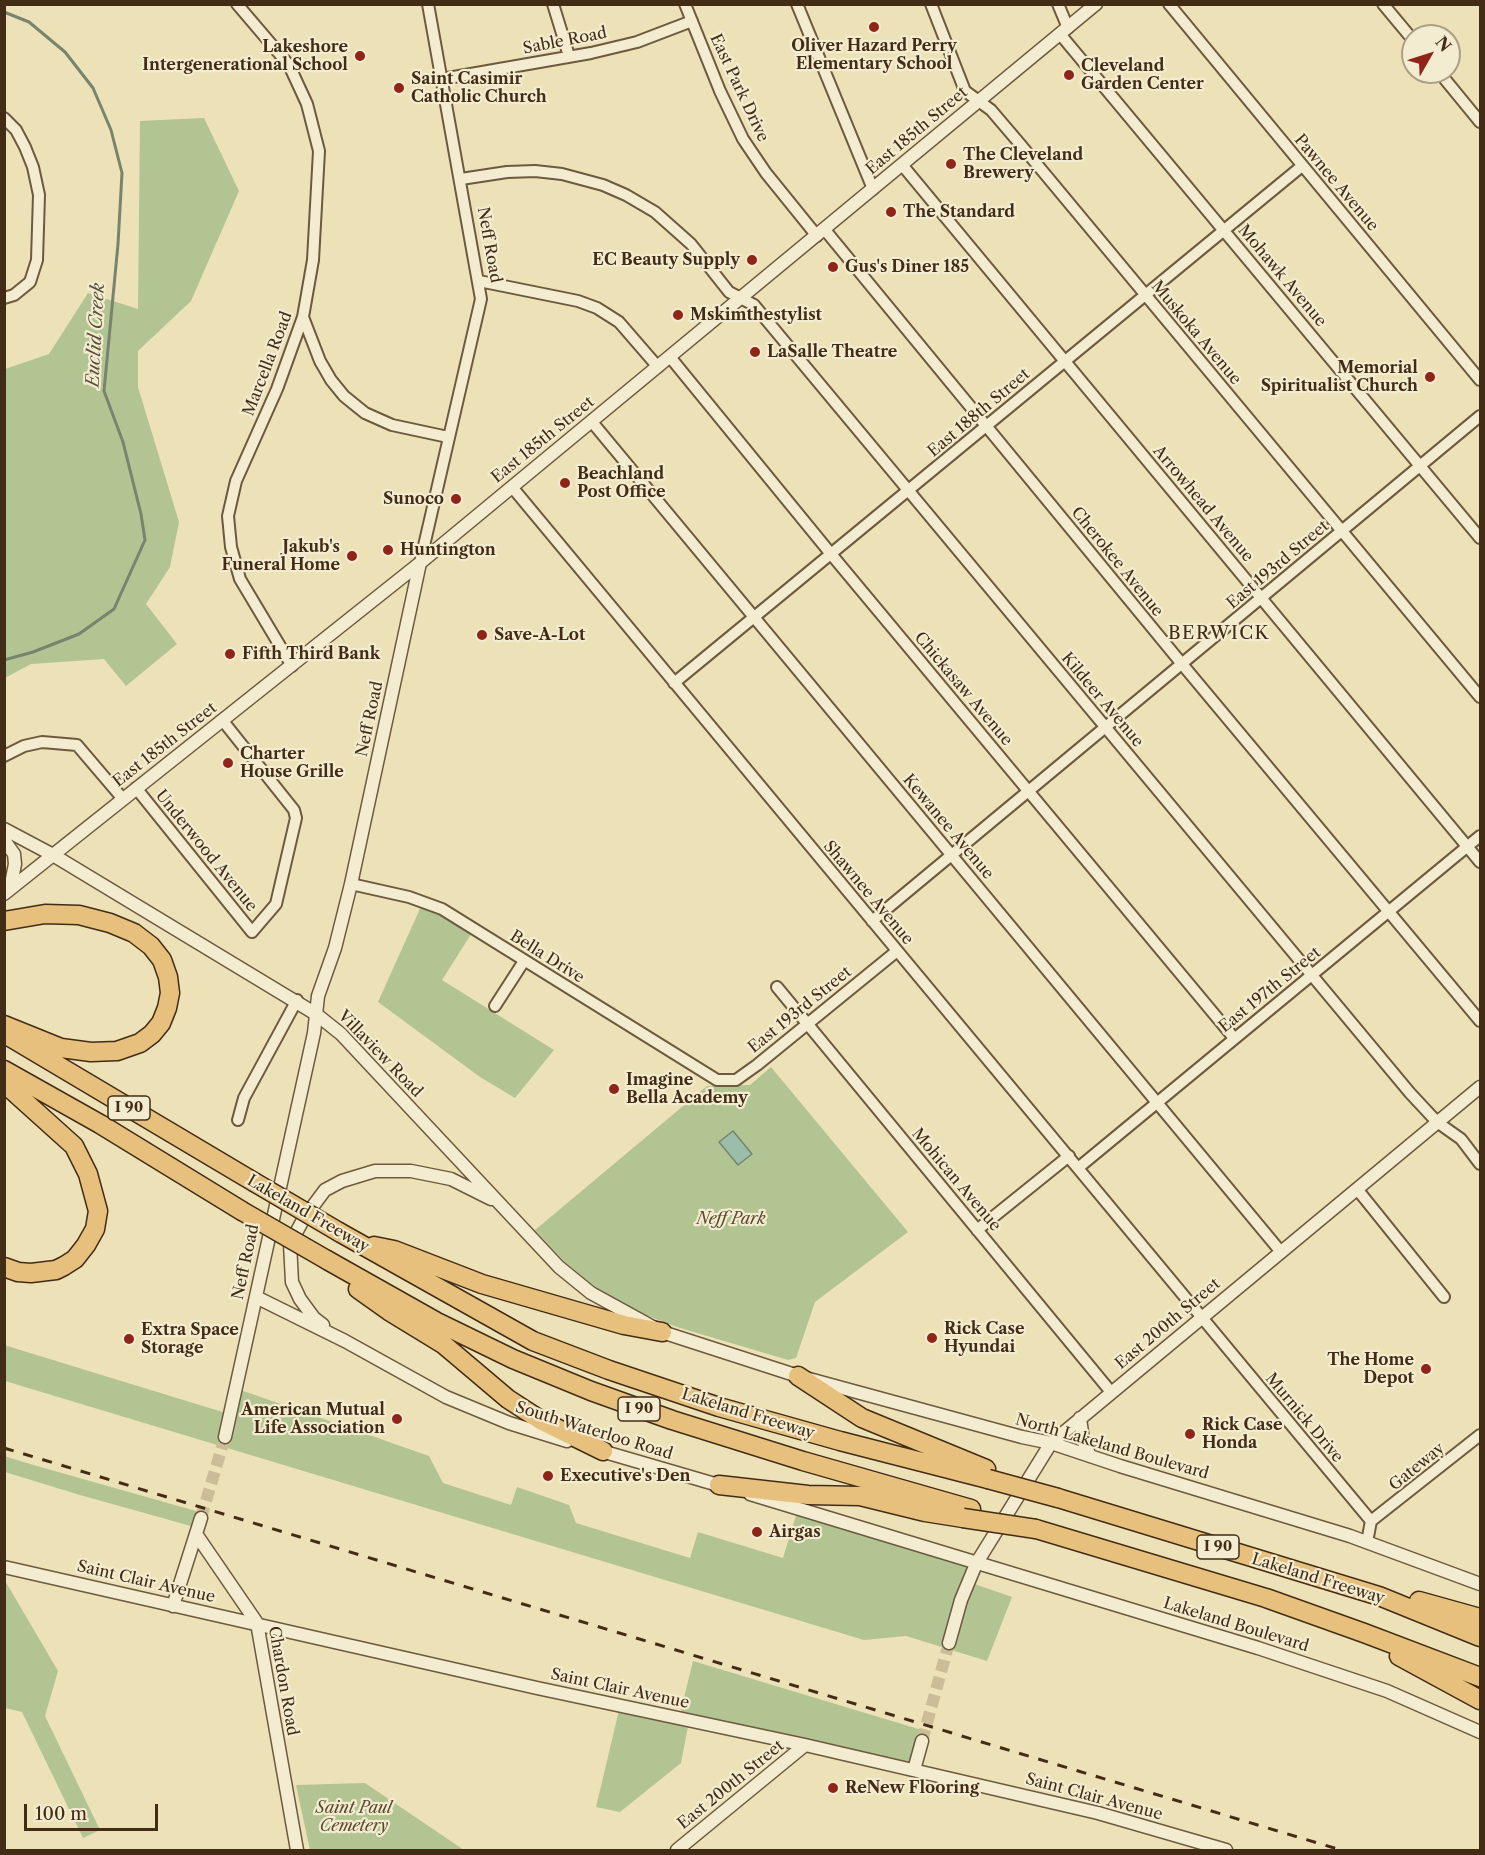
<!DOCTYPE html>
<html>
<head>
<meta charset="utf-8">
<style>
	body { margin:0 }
	#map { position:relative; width:1485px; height:1855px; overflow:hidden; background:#ede1b7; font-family:"Libre Caslon Text",serif }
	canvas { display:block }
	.frame { position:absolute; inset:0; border:6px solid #422c16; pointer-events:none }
	.north { position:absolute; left:1401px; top:24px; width:60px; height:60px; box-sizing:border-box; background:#f3ecd0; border:2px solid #ac9f86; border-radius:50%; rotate:51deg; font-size:16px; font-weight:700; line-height:24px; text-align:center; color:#422c16 }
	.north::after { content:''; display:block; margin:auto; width:21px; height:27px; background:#8f2418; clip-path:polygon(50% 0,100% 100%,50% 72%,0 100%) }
	.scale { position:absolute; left:24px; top:1804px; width:134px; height:27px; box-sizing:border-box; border:3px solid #422c16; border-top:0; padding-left:8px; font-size:18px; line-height:21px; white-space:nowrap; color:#422c16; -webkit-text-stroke:4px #f3ecd0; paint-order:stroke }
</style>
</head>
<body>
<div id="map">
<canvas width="1485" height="1855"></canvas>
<div class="frame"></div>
<div class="north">N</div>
<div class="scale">100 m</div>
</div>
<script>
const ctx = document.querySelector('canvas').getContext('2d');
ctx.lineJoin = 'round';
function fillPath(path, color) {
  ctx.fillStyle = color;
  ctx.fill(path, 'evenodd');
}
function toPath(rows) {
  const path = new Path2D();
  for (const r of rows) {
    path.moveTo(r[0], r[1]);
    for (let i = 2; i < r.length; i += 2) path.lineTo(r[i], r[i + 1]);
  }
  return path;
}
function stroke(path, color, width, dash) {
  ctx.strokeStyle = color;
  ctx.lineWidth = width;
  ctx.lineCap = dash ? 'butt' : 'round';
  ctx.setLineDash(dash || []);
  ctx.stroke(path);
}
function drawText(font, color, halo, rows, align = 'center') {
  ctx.font = font + ' "Libre Caslon Text",serif';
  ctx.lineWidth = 4.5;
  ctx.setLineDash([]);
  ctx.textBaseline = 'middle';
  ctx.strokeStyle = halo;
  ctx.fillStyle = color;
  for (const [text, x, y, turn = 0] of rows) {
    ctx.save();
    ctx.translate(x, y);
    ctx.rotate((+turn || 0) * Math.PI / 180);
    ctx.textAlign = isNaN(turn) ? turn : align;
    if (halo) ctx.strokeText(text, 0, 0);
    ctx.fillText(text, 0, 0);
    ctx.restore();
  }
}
const green = toPath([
	[204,118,239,191,191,301,138,351,138,387,179,522,170,567,146,604,177,644,126,686,104,659,31,664,5,678,5,369,49,354,88,293,138,309,140,121],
	[423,902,475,928,442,980,554,1050,515,1098,480,1077,378,1002],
	[771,1067,908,1232,815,1302,796,1358,788,1360,677,1327,638,1312,598,1289,566,1263,535,1230,707,1086,750,1085],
	[4,1345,229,1414,235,1388,429,1456,443,1483,511,1505,517,1487,569,1505,576,1523,690,1558,698,1532,783,1558,798,1509,976,1564,969,1582,1012,1597,987,1661,906,1636,864,1640,5,1381],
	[4,1456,30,1464,203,1513,198,1528,80,1495,5,1472],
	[4,1579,58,1671,45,1716,100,1830,83,1838,22,1712,5,1708],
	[693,1661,925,1731,914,1770,689,1721,681,1763,620,1812,596,1807,620,1706,679,1718],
	[365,1783,461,1848,463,1850,310,1850,296,1785]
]);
const water = toPath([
	[733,1131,752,1154,738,1165,719,1142,733,1131]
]);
const stream = toPath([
	[4,12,29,22,65,52,93,88,111,130,122,173,118,244,104,391,123,442,141,514,145,540,114,609,79,634,33,652,4,660]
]);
const tertiaryTunnel = toPath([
	[201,1518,225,1437],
	[922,1741,949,1643]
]);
const minor = toPath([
	[237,4,289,65,307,104,319,151,313,260,303,317,277,389,236,481,228,516,231,547,240,579,292,666],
	[553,4,569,56],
	[685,4,720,91,743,139,766,173,817,236],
	[797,4,873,189],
	[931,4,965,91,991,110,1020,144,1480,697],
	[1058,4,1068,28],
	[1169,4,1480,380],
	[1383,4,1413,40],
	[1060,34,1480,538],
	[1439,72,1480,122],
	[442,79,591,53,637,42,692,21],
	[4,118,16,130,25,147,33,167,39,195,37,260,30,282,14,295,4,298],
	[903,166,1480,862],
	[461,179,507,172,535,171,562,174,603,185,626,195,655,212,691,244,729,292,754,305,1410,1093,1437,1122,1461,1139,1480,1164],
	[825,230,1182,664,1480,1021],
	[479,281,578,301,597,308,619,322,658,367],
	[303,317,320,361,331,380,344,396,365,413,392,425,448,437],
	[670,357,831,554,1234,1038],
	[592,422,1281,1252],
	[512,487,1371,1521,1367,1542],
	[420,563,481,299,428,4],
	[674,683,1302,166],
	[4,756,24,746,42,742,77,745,123,799],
	[136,788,252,932,276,904,296,818,294,810,223,721],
	[351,884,409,897,442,909,717,1080,736,1080,757,1065,897,951],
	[872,921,1480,416],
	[777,987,1111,1392],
	[495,1006,524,961],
	[238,1120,244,1098,297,1000],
	[1078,1168,1480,836],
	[1357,1189,1444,1297],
	[977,1230,1069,1156],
	[1371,1521,1480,1435]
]);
const tertiary = toPath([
	[4,829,53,855,316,1014,341,1034,559,1267,591,1293,662,1332,798,1376,1022,1437,1051,1443,1120,1466,1350,1536,1480,1584],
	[4,840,14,854,15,864,10,889],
	[4,894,420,563,1096,4],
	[256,1297,345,1341,446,1397,509,1423,567,1441],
	[323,1325,314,1318,300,1299,292,1282,290,1244,304,1218,325,1190,342,1181,375,1171,411,1171,451,1179,491,1199],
	[1080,1418,1083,1440,1090,1456],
	[225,1437,314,1033,318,996,335,948,351,884,420,563],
	[598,1450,725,1487],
	[750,1494,1258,1648,1387,1691,1480,1732],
	[196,1534,257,1623,297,1850],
	[4,1567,537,1688,805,1745,1098,1813,1226,1850],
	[173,1606,201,1518],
	[949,1643,961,1600,976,1564,1051,1443,1480,1087],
	[914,1770,922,1741],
	[677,1850,805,1745]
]);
const motorway = toPath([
	[4,921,45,914,79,915,110,923,134,933,151,946,162,960,168,977,170,993,167,1008,161,1023,152,1034,140,1043,117,1051,91,1052,61,1048,4,1025],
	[10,1037,254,1182],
	[4,1070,100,1124,242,1211],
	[4,1083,74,1146,88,1174,98,1211,95,1229,86,1245,75,1259,64,1266,56,1270,31,1273,18,1272,4,1267],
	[339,1232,533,1341,609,1370,719,1407,840,1441,988,1479],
	[374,1246,394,1250,482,1284,624,1325,662,1332],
	[327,1260,437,1322,513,1359,591,1391,672,1420,803,1461,971,1509],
	[358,1289,389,1311,443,1344,508,1399,542,1421,603,1451],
	[798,1376,862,1418,986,1469],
	[719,1485,808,1495,860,1496,925,1512,963,1518],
	[1058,1498,1379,1596,1480,1637],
	[1036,1529,1266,1598,1364,1633,1480,1677],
	[1419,1601,1480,1618],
	[1399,1656,1480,1700]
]);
const rail = toPath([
	[4,1448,1341,1850]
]);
const motorwayBridge = toPath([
	[254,1182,339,1232],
	[242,1211,327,1260],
	[988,1479,1058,1498],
	[963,1518,1036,1529]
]);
const markers = [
	[874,27,6,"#8f2418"],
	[360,56,6,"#8f2418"],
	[1069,75,6,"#8f2418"],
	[399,88,6,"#8f2418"],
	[951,164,6,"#8f2418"],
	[891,212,6,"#8f2418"],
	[752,260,6,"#8f2418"],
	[833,267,6,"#8f2418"],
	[678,315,6,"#8f2418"],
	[755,352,6,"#8f2418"],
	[1430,377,6,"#8f2418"],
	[565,483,6,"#8f2418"],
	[456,499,6,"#8f2418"],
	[388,550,6,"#8f2418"],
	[352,556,6,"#8f2418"],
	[482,635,6,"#8f2418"],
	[230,654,6,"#8f2418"],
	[228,763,6,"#8f2418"],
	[614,1089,6,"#8f2418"],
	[932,1338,6,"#8f2418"],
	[129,1339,6,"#8f2418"],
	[1426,1369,6,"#8f2418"],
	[397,1419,6,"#8f2418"],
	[1190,1434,6,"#8f2418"],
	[548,1476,6,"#8f2418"],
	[757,1532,6,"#8f2418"],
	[833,1788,6,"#8f2418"]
];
const shields = [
	[129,1108,42],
	[639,1409,42],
	[1218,1547,42]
];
const shieldNames = [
	["I 90",129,1108],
	["I 90",639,1409],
	["I 90",1218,1547]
];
const streetNames = [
	["Sable Road",565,41,-11],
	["East Park Drive",739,88,65],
	["East 185th Street",917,131,-40],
	["Pawnee Avenue",1336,183,50],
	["Neff Road",489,245,80],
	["Mohawk Avenue",1282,276,50],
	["Muskoka Avenue",1196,333,50],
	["Marcella Road",268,364,-69],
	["East 188th Street",979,413,-40],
	["East 185th Street",543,440,-39],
	["Arrowhead Avenue",1203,504,50],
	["Cherokee Avenue",1117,562,51],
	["East 193rd Street",1278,565,-40],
	["Chickasaw Avenue",963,689,50],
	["Kildeer Avenue",1102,700,50],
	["Neff Road",370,719,-78],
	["East 185th Street",165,745,-38],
	["Kewanee Avenue",948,827,50],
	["Underwood Avenue",206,851,51],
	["Shawnee Avenue",868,893,50],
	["Bella Drive",547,957,32],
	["East 197th Street",1270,990,-39],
	["East 193rd Street",800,1010,-39],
	["Villaview Road",380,1054,46],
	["Mohican Avenue",956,1180,50],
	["Lakeland Freeway",308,1214,30],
	["Neff Road",246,1262,-78],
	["East 200th Street",1168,1324,-40],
	["Lakeland Freeway",748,1414,17],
	["Murnick Drive",1304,1418,50],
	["South Waterloo Road",594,1431,17],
	["North Lakeland Boulevard",1112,1447,16],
	["Gateway",1417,1467,-39],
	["Lakeland Freeway",1318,1579,17],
	["Saint Clair Avenue",146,1582,13],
	["Lakeland Boulevard",1236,1625,17],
	["Chardon Road",283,1681,80],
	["Saint Clair Avenue",620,1689,12],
	["East 200th Street",731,1785,-39],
	["Saint Clair Avenue",1094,1797,15]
];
const poiNames = [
	["Oliver Hazard Perry",874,46,"center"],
	["Elementary School",874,64,"center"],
	["Lakeshore",348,47,"right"],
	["Intergenerational School",348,65,"right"],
	["Cleveland",1081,66],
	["Garden Center",1081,84],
	["Saint Casimir",411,79],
	["Catholic Church",411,97],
	["The Cleveland",963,155],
	["Brewery",963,173],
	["The Standard",903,212],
	["EC Beauty Supply",740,260,"right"],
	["Gus's Diner 185",845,267],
	["Mskimthestylist",690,315],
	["LaSalle Theatre",767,352],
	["Memorial",1418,368,"right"],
	["Spiritualist Church",1418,386,"right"],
	["Beachland",577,474],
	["Post Office",577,492],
	["Sunoco",444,499,"right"],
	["Jakub's",340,547,"right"],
	["Funeral Home",340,565,"right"],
	["Huntington",400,550],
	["Save-A-Lot",494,635],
	["Fifth Third Bank",242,654],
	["Charter",240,754],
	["House Grille",240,772],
	["Imagine",626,1080],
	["Bella Academy",626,1098],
	["Rick Case",944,1329],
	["Hyundai",944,1347],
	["Extra Space",141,1330],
	["Storage",141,1348],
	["The Home",1414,1360,"right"],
	["Depot",1414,1378,"right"],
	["American Mutual",385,1410,"right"],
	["Life Association",385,1428,"right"],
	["Rick Case",1202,1425],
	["Honda",1202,1443],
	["Executive's Den",560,1476],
	["Airgas",769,1532],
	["ReNew Flooring",845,1788]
];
const parkNames = [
	["Neff Park",731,1219],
	["Saint Paul",354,1808],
	["Cemetery",354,1826]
];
const waterNames = [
	["Euclid Creek",96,335,-87]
];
const neighbourhoodNames = [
	["BERWICK",1219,634]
];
fillPath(green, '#b3c493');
fillPath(water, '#9abea9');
stroke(water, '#77846e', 1.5);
stroke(stream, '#77846e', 3);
stroke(tertiaryTunnel, '#cbbd97', 12, [12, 6]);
stroke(minor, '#6d593e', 14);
stroke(tertiary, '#6d593e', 15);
stroke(motorway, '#422c16', 21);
stroke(minor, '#f3ecd0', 10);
stroke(tertiary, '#f3ecd0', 12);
stroke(motorway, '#e6c07c', 18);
stroke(rail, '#422c16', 3, [10, 10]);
stroke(motorwayBridge, '#422c16', 21, []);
stroke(motorwayBridge, '#e6c07c', 18);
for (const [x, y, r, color] of markers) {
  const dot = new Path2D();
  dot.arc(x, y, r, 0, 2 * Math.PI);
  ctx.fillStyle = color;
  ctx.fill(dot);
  stroke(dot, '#f3ecd0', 2);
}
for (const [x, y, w] of shields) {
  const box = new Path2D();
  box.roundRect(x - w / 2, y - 12, w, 24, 4.5);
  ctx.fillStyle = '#f3ecd0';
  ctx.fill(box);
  stroke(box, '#422c16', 1.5);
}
drawText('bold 15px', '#422c16', null, shieldNames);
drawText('16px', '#422c16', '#f3ecd0', streetNames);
drawText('bold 16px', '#422c16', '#f3ecd0', poiNames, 'left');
drawText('italic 16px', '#594a2f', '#f3ecd0', parkNames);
drawText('italic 18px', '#58503b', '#f3ecd0', waterNames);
ctx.letterSpacing = '1.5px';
drawText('18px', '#422c16', '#f3ecd0', neighbourhoodNames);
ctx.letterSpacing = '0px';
</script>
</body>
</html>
